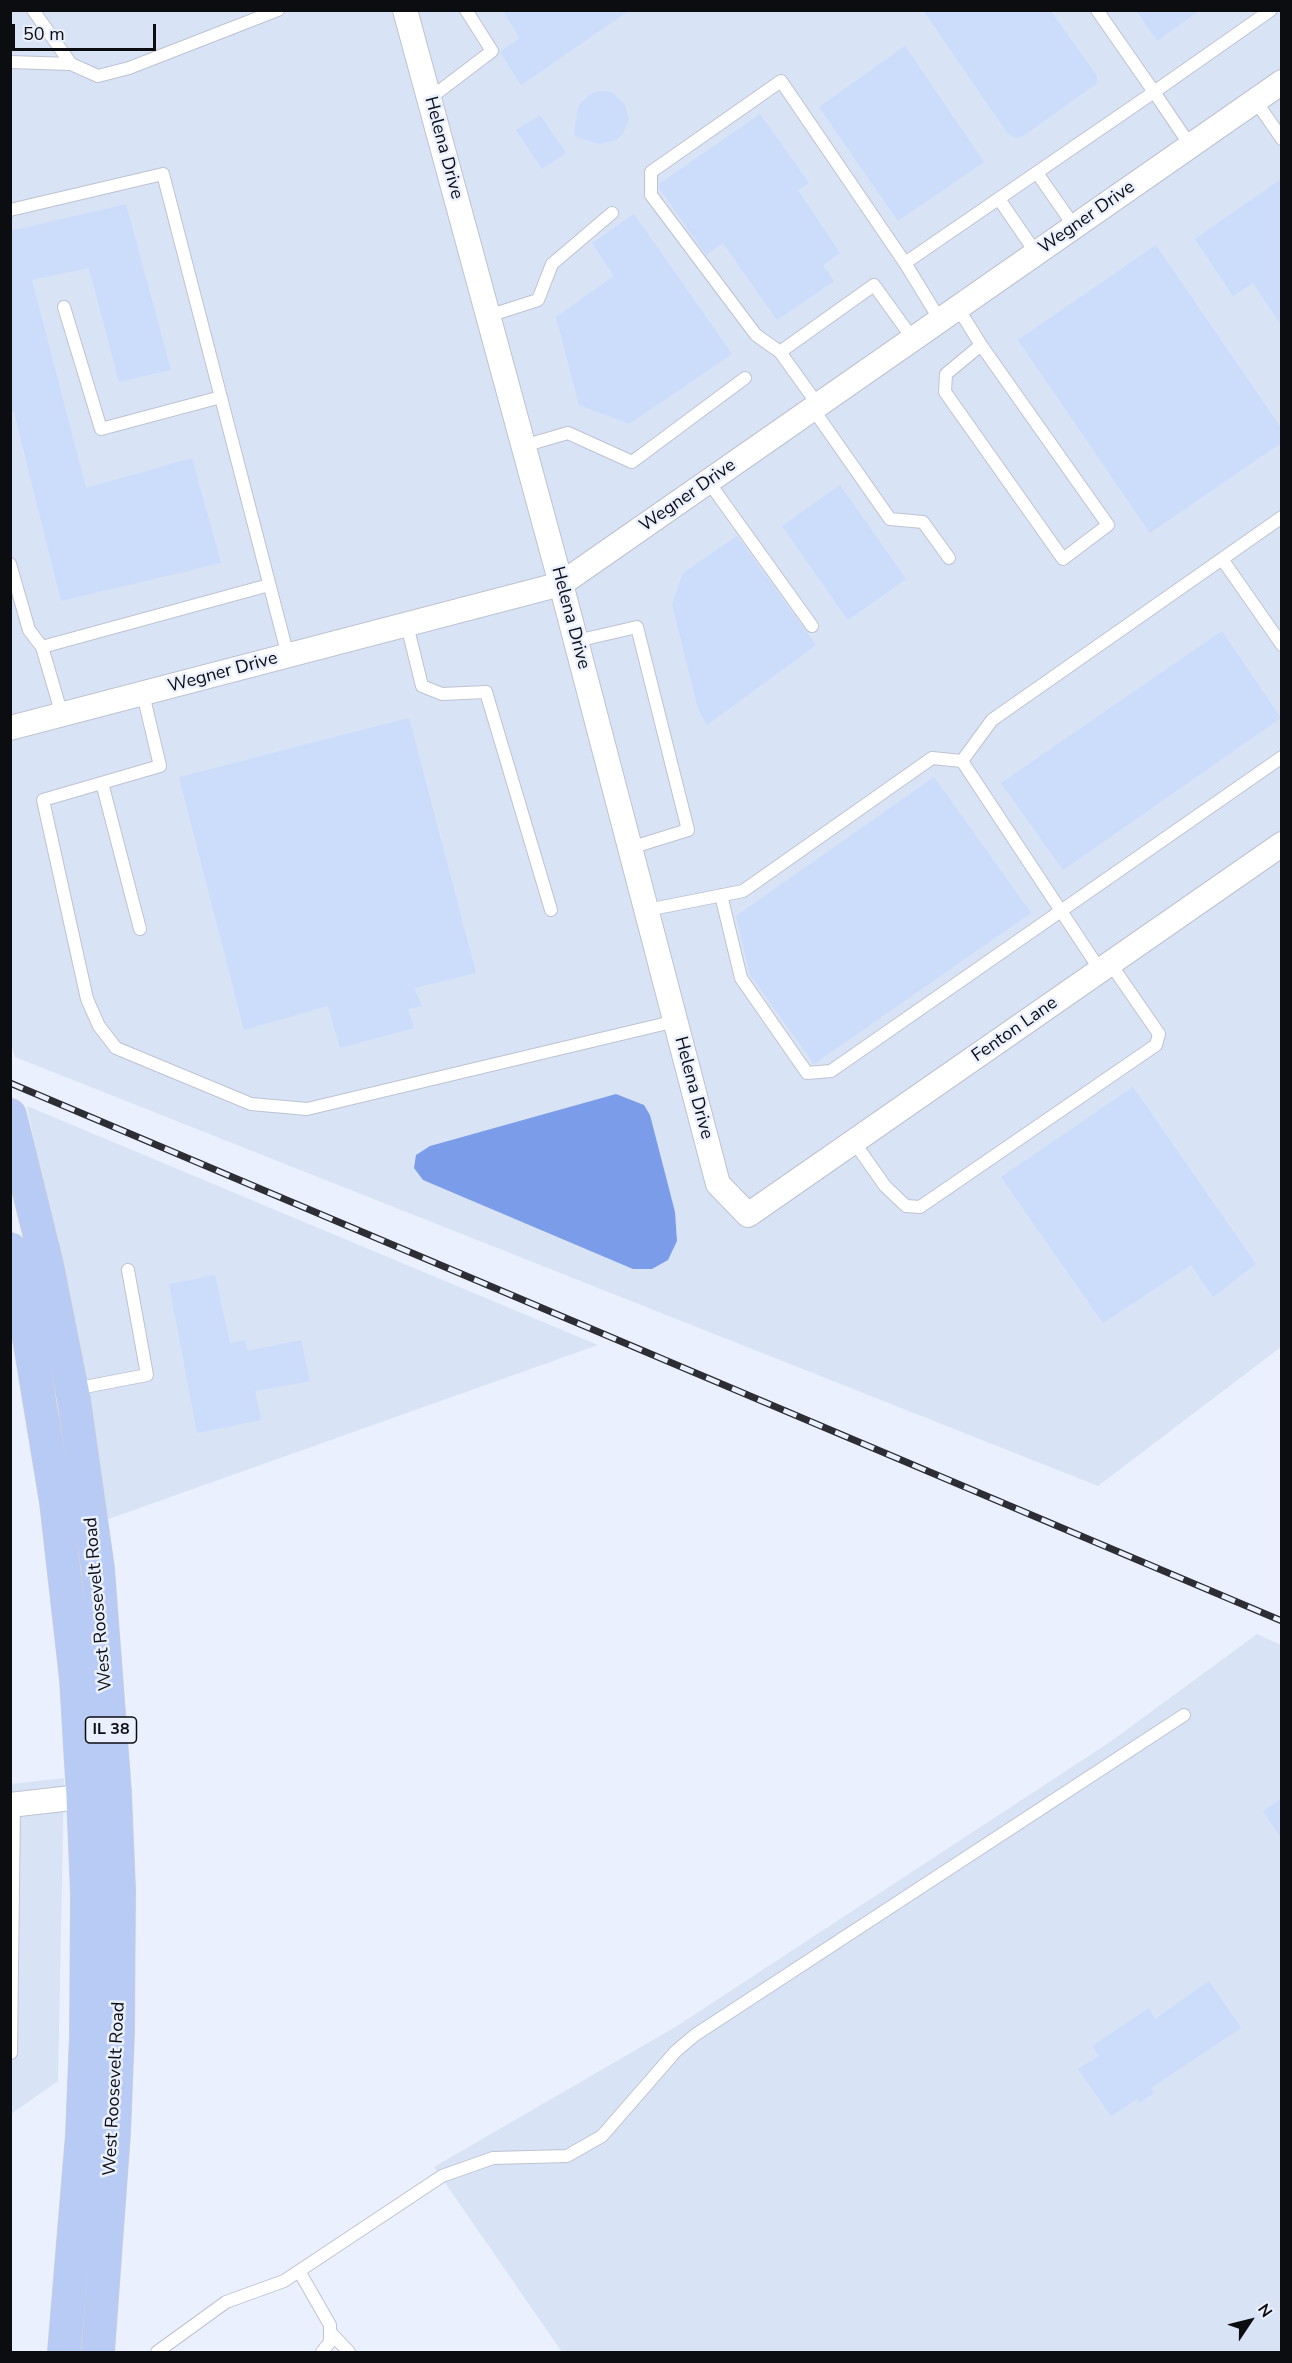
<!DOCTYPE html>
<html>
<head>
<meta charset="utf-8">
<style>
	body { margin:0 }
	#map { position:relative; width:1292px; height:2363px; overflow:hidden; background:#eaf0fe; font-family:"Nunito Sans",sans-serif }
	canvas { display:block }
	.frame { position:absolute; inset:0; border:12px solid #0b0d11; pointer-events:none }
	.north { position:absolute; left:1220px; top:2291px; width:60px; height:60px; -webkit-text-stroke:4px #eaf0fe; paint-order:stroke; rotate:55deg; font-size:16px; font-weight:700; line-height:24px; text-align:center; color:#0b0d11 }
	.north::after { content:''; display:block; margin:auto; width:21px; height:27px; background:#0b0d11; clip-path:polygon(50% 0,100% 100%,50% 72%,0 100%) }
	.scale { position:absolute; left:12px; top:24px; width:144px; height:27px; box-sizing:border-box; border:3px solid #0b0d11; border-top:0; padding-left:8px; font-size:18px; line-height:21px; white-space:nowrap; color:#0b0d11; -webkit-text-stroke:4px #eaf0fe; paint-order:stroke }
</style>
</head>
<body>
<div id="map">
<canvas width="1292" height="2363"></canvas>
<div class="frame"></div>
<div class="north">N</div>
<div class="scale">50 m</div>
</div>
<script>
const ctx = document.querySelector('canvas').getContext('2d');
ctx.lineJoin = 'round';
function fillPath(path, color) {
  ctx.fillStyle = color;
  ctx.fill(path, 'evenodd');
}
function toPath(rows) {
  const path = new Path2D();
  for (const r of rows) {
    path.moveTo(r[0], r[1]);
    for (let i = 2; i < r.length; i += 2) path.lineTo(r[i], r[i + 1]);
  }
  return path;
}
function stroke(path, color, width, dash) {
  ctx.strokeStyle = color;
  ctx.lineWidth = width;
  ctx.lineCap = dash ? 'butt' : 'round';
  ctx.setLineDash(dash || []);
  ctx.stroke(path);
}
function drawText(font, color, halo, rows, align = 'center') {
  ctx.font = font + ' "Nunito Sans",sans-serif';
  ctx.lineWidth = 5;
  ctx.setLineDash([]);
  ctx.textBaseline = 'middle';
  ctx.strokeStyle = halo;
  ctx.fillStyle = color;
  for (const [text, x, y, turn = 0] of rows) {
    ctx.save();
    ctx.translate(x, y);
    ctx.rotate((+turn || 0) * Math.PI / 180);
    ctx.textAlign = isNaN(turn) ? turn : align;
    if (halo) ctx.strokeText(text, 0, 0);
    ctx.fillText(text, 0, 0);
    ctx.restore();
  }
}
const built = toPath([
	[10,11,1281,11,1281,1347,1098,1486,15,1057,10,1041],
	[27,1106,598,1345,103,1521,64,1293],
	[1257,1634,1281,1645,1281,2352,562,2352,434,2167,677,2026,1110,1742],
	[64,1778,58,2081,11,2114,11,1784]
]);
const water = toPath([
	[616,1094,644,1105,650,1115,675,1212,677,1241,668,1260,652,1269,633,1269,423,1180,414,1168,416,1155,430,1146]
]);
const building = toPath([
	[502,10,630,10,521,85,500,52,520,38],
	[923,10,1050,10,1097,76,1097,83,1022,137,1015,138,1008,134],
	[1136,10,1200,10,1157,41],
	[905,46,984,162,898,221,819,107],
	[602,91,611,92,624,103,629,119,623,134,616,140,599,144,574,136,577,111,580,103,594,92],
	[760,114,809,183,798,190,840,253,823,265,834,281,777,320,723,243,706,255,659,188,659,184],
	[540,115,566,153,542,169,516,130],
	[1281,179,1281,325,1253,283,1233,296,1195,239],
	[126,204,171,370,119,382,89,268,32,280,86,488,192,458,221,563,61,601,14,412,10,413,10,231],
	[634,214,732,354,629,424,579,405,556,317,614,276,592,243],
	[1156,245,1281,428,1281,443,1150,533,1018,340],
	[840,485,906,579,848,620,782,526],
	[737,536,816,645,707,725,698,709,672,604,683,573],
	[1222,631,1281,718,1063,870,1001,783],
	[409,718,476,973,414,988,422,1006,408,1009,414,1028,340,1048,328,1006,244,1030,179,777],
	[934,777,1031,913,814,1064,750,975,736,916],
	[1133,1087,1256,1264,1213,1297,1191,1265,1103,1323,1001,1177],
	[215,1275,230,1343,245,1340,247,1351,301,1340,310,1381,255,1391,261,1420,197,1433,169,1284],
	[1281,1799,1281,1838,1263,1811],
	[1209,1981,1241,2028,1151,2088,1154,2093,1139,2103,1137,2099,1111,2116,1078,2069,1099,2056,1092,2046,1149,2008,1155,2019]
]);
const service = toPath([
	[33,10,71,64,98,76,129,68,278,10],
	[10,62,71,64],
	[429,99,492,51,466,10],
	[1255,100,1282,139],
	[1190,145,1154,92,1271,10],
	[1037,173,1074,226],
	[999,199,1036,253],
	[10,210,163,174,288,656],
	[64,307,101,429,221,397],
	[958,308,981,345,1108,525,1063,559,945,392,946,374,981,345],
	[488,316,538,300,552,264,612,213],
	[940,320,905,263,1154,92,1097,10],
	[780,352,874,285,913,339],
	[818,405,780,352,756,335,651,195,651,172,781,81,905,263],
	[813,409,890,519,923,522,949,558],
	[523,446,568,433,632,462,745,378],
	[708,481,812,626],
	[1222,559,1282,645],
	[10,564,29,630,42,647,62,715],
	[407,625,422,686,442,694,486,692,551,910],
	[576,641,637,627,688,830,630,848],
	[42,647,269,585],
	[143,694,160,766,43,800,87,999,99,1026,116,1048,251,1104,307,1109,676,1021],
	[962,761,992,720,1282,517],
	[102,783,140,929],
	[721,895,741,978,807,1073,831,1071,1282,757],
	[647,910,743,891,932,758,962,761,1100,970],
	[854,1142,885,1186,906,1206,920,1207,1156,1045,1159,1034,1110,963],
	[74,1389,147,1375,128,1270],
	[11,2053,14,1805],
	[299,2271,330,2325,330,2342,322,2352],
	[330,2332,349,2352],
	[157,2352,226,2302,284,2281,442,2176,493,2158,567,2156,602,2136,676,2051,695,2035,1184,1715]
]);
const minor = toPath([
	[405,10,561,584,718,1184,748,1215,1282,844],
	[10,728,561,584,1282,82],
	[10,1805,98,1795]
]);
const primary = toPath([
	[10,1115,47,1265,74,1400,98,1569,115,1793,119,1890,118,2031,114,2133,98,2352],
	[10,1249,28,1332,56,1502,76,1679,83,1797,87,1894,86,2036,82,2135,64,2352]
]);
const rail = toPath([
	[10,1083,1282,1621]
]);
const shields = [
	[111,1730,51]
];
const shieldNames = [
	["IL 38",111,1730]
];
const streetNames = [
	["Helena Drive",443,148,75],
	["Wegner Drive",1087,218,-35],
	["Wegner Drive",688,496,-35],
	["Helena Drive",570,618,75],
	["Wegner Drive",223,673,-15],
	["Fenton Lane",1015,1030,-35],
	["Helena Drive",693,1088,75],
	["West Roosevelt Road",99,1604,-95],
	["West Roosevelt Road",115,2089,-87]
];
fillPath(built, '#d9e3f6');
fillPath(water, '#7b9de9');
fillPath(building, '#ccdcfb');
stroke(service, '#bdc3d0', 14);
stroke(minor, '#bdc3d0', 26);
stroke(primary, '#d3d3d4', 34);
stroke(service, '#fff', 12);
stroke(minor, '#fff', 24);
stroke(primary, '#b8cbf4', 33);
stroke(rail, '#2c2e34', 7);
stroke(rail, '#eaf0fe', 4.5, [14]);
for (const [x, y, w] of shields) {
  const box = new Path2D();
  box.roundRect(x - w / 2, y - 13, w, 26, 4.5);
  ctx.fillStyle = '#eaf0fe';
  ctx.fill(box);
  stroke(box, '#0b0d11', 1.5);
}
drawText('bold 16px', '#0b0d11', null, shieldNames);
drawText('18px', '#0b0d11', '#eaf0fe', streetNames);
</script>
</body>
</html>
